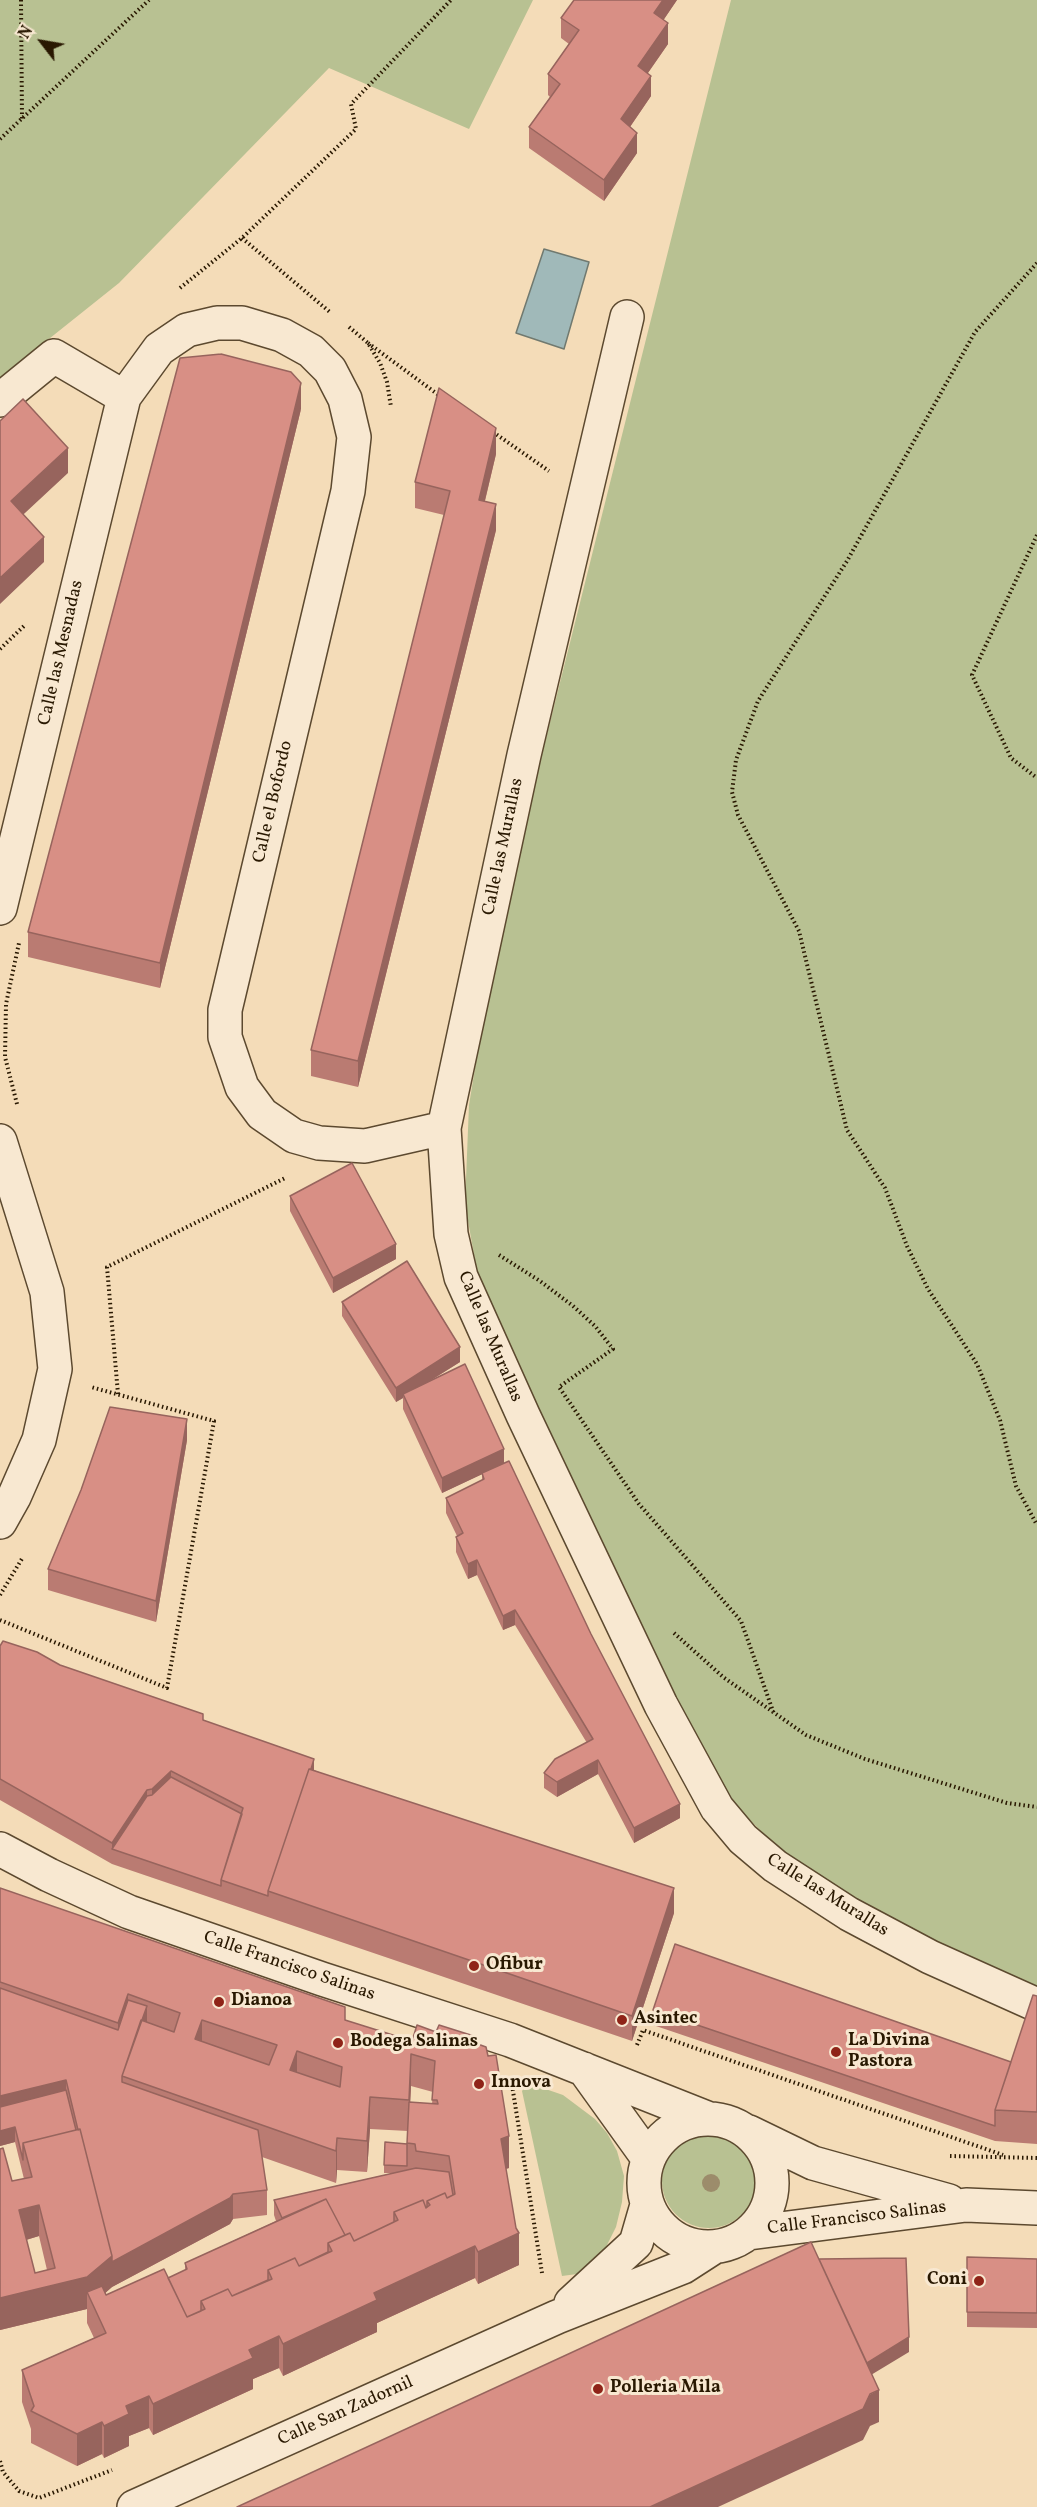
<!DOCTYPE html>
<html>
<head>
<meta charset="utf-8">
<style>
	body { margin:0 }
	#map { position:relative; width:1037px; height:2507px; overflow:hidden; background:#f4dcb8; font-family:Vollkorn,serif }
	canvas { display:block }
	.north { position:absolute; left:12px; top:12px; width:60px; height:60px; -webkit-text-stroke:4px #f8e8d1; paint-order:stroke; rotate:301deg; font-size:16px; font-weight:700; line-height:24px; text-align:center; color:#291801 }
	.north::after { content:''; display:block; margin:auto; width:21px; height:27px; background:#291801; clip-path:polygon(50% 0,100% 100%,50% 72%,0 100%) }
</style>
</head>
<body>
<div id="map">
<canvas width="1037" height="2507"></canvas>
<div class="north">N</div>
</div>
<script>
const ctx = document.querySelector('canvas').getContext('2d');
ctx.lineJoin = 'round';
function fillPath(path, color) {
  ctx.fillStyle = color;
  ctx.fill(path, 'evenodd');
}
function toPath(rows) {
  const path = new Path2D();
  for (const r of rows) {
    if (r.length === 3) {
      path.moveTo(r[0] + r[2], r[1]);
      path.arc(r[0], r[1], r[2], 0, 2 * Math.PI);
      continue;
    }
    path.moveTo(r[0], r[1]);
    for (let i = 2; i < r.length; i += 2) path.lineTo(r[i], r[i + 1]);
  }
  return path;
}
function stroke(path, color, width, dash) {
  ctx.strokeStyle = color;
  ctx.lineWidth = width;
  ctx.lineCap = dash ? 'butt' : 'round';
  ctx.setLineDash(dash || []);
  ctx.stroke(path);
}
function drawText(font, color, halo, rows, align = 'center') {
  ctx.font = font + ' Vollkorn,serif';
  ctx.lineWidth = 6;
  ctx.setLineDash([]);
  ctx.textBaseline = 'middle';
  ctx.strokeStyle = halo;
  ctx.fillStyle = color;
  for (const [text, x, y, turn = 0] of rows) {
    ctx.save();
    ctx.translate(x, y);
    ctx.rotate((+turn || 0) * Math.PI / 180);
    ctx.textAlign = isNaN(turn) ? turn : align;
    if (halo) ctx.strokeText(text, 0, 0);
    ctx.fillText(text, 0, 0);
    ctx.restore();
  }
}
const green = toPath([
	[0,0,533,0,469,129,329,68,119,283,0,378],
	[731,0,1037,0,1037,1990,859,1909,782,1852,732,1802,657,1671,478,1277,465,1204,469,1105,497,934],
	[528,2083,563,2095,595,2119,607,2133,617,2151,624,2176,622,2202,616,2227,604,2251,589,2266,577,2274,562,2276,522,2091],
	[709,2181,47]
]);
const water = toPath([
	[544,249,589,262,564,349,516,333,544,249]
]);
const path = toPath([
	[21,0,22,119],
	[0,139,149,0],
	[242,238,331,313],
	[1037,263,975,332,847,561,758,701,736,760,732,792,738,815,799,931,847,1130,885,1188,907,1246,928,1289,977,1364,1000,1420,1016,1486,1037,1525],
	[180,288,242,238,356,129,351,104,451,0],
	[349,327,368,343,380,363,387,382,391,407],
	[368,343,440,396],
	[493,432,549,471],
	[1037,535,972,675,1011,758,1037,778],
	[0,649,25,625],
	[17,1104,5,1057,6,1004,19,943],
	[499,1255,540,1281,573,1306,595,1326,613,1349,559,1387,639,1504,741,1621,774,1714],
	[118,1394,107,1267,285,1178],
	[0,1595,23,1557],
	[0,1620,167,1688,214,1421,91,1387],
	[674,1633,723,1677,806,1735,865,1759,1007,1803,1037,1807],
	[637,2045,643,2030,1003,2155],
	[512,2085,542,2273],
	[950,2156,1037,2158],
	[0,2461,3,2472,19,2491,39,2498,112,2470]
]);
const minor = toPath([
	[627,317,524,755,444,1128,451,1234,461,1277,523,1415,661,1705,717,1808,743,1839,775,1866,849,1914,930,1957,1037,2005],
	[0,400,54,356,124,397],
	[0,908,124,397,159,349,187,330,217,323,242,323,282,335,311,351,330,370,345,399,354,437,348,491,225,1010,225,1037,242,1087,262,1114,294,1136,319,1143,365,1146,444,1128],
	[0,1141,47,1292,55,1369,39,1440,14,1497,0,1522],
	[0,1849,49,1875,129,1912,322,1979,510,2040,707,2118],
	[584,2069,648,2158],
	[708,2183,64],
	[749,2132,813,2163,949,2201],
	[749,2233,966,2205,1037,2208],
	[571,2303,636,2243,647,2205],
	[134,2507,557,2317,683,2267,714,2247]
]);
const trees = [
	[711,2183]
];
const wall = toPath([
	[677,0,664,19,668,44,648,73,651,96,630,127,637,153,604,201,529,148,529,127,550,97,548,95,548,74,569,44,561,38,561,18],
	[301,409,160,988,28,957,28,932],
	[496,454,485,501,496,530,358,1087,311,1076,311,1050,444,515,415,508,415,482],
	[290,1196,396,1259,333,1293,290,1211],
	[342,1302,460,1362,430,1381,504,1463,591,1634,680,1818,634,1843,598,1774,557,1797,544,1788,544,1773,587,1743,515,1625,503,1630,477,1575,468,1579,456,1552,456,1537,457,1536,446,1513,446,1498,482,1480,482,1474,442,1493,403,1409,403,1398,396,1402,342,1316],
	[187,1440,156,1622,48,1590,48,1569,81,1490],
	[0,1646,60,1665,203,1720,314,1770,674,1913,632,2041,112,1864,0,1800],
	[0,1888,345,2020,412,2041,477,2044,509,2168,506,2169,519,2265,478,2284,475,2278,377,2323,377,2332,283,2376,279,2368,253,2379,253,2389,153,2435,149,2428,129,2436,129,2446,104,2458,102,2454,77,2466,31,2443,31,2429,22,2402,22,2370,94,2338,87,2323,87,2309,0,2330,12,2181,24,2179,15,2142,0,2146],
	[411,2086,433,2092,432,2104,410,2102],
	[370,2129,408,2131,407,2144,384,2165,384,2173,393,2173,274,2200,274,2215,276,2221,185,2263,185,2270,168,2278,106,2295,105,2293,112,2287,230,2224,233,2219,267,2215,267,2190,262,2157,336,2183,337,2170,367,2172],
	[39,2236,47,2270,35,2273,26,2240],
	[1037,1996,1037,2144,995,2141,653,2025,653,2010,1011,2062],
	[967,2257,1037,2259,1037,2328,967,2327]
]);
const shadedWall = toPath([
	[663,0,677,0,654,34,654,13],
	[668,23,668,44,638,87,638,66],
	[651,76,651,96,621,140,621,119],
	[637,133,637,153,604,201,604,180],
	[301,383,301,409,160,988,160,963],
	[496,428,496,454,479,525,479,500],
	[68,448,68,473,11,526,11,501],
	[496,504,496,530,358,1087,358,1061],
	[44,537,44,562,0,604,0,578],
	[396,1244,396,1259,333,1293,333,1278],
	[460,1347,460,1362,404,1397,403,1394,403,1398,396,1402,396,1388],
	[187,1419,187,1440,156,1622,156,1601],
	[504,1449,504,1464,442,1493,442,1478],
	[477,1560,477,1575,468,1579,468,1564],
	[515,1610,515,1625,503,1630,503,1616],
	[314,1759,314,1780,269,1892],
	[598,1760,598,1774,557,1797,557,1782],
	[171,1771,171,1792,152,1810,152,1789],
	[147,1790,147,1811,112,1849,112,1843],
	[680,1804,680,1818,634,1843,634,1828],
	[674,1888,674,1913,632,2041,632,2016],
	[128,1994,128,2025,118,2055,118,2023],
	[147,2006,147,2032,123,2077],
	[202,2020,202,2051,195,2039],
	[297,2051,297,2083,290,2070],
	[411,2054,411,2086,409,2131,409,2100],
	[66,2080,66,2105,0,2122,0,2096],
	[370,2097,370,2129,367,2172,367,2141],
	[15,2127,15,2142,0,2146,0,2131],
	[509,2136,509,2168,501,2170,501,2139],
	[337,2138,337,2170,336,2183,336,2151],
	[233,2194,233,2219,230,2224,112,2287,93,2304,87,2292,87,2309,0,2330,0,2298],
	[39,2205,39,2236,19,2242,19,2210],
	[519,2233,519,2265,478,2284,478,2252],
	[475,2246,475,2278,377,2323,377,2332,283,2376,283,2344,374,2293],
	[279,2336,279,2368,253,2379,253,2389,153,2435,153,2404,249,2350],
	[909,2337,909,2352,861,2381,861,2366],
	[879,2390,879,2422,870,2426,863,2440,718,2507,650,2507],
	[149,2396,149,2428,129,2436,129,2446,104,2458,104,2426,126,2406],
	[102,2422,102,2454,77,2466,77,2434]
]);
const building = toPath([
	[574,0,663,0,654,13,668,23,638,66,651,76,621,119,637,133,604,180,529,127,560,84,548,74,579,30,561,18,574,0],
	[221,354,291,372,301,383,160,963,28,932,180,358,221,354],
	[439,388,496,428,479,500,496,504,358,1061,311,1050,450,491,415,482,439,388],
	[23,399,68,448,11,501,44,537,0,578,0,421,23,399],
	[352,1163,396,1244,333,1278,290,1196,352,1163],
	[407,1261,460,1347,396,1388,342,1302,407,1261],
	[465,1364,504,1449,442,1478,403,1394,465,1364],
	[110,1407,187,1419,156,1601,48,1569,81,1490,110,1407],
	[509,1461,591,1634,680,1804,634,1828,598,1760,557,1782,544,1773,555,1759,593,1739,515,1610,503,1616,477,1560,468,1564,456,1537,463,1533,446,1498,484,1479,482,1473,509,1461],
	[3,1641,37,1652,60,1665,203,1714,203,1720,314,1759,311,1769,309,1769,268,1891,268,1896,221,1880,243,1808,171,1771,152,1789,147,1790,112,1843,0,1779,0,1646,3,1641],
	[309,1769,674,1888,632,2016,268,1891,309,1769],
	[171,1777,242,1814,221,1880,221,1886,112,1849,147,1796,152,1795,171,1777],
	[0,1888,345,2007,345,2020,412,2041,417,2025,436,2032,439,2025,477,2037,475,2043,486,2047,488,2056,496,2055,509,2136,501,2139,516,2228,519,2233,478,2252,475,2246,374,2293,377,2300,283,2344,279,2336,249,2350,253,2358,153,2404,149,2396,126,2406,129,2414,104,2426,102,2422,77,2434,31,2411,34,2406,22,2370,106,2333,87,2292,102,2286,106,2295,164,2269,187,2317,205,2309,201,2301,228,2289,232,2296,272,2279,268,2270,295,2258,299,2266,332,2251,328,2243,350,2233,354,2241,398,2220,394,2212,423,2200,426,2208,430,2205,427,2201,445,2193,447,2198,455,2194,449,2156,416,2151,415,2144,407,2143,409,2102,438,2104,437,2100,432,2100,435,2061,411,2054,409,2100,370,2097,367,2141,337,2138,336,2151,122,2076,141,2020,174,2032,180,2013,128,1994,118,2023,0,1982,0,1888],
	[202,2020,277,2045,269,2065,195,2039,202,2020],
	[297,2051,342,2067,340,2087,290,2070,297,2051],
	[675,1944,1011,2062,995,2110,995,2126,653,2010,675,1944],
	[0,1988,118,2030,128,2000,147,2006,122,2076,122,2082,258,2130,267,2190,233,2194,230,2198,112,2262,112,2256,80,2129,78,2130,66,2080,0,2096,0,1988],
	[1033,1995,1037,1996,1037,2112,995,2110,1033,1995],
	[66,2090,76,2130,23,2143,23,2160,15,2127,0,2131,0,2107,66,2090],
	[80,2129,112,2256,87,2277,0,2298,0,2149,3,2148,12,2181,32,2177,23,2143,80,2129],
	[39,2205,55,2268,35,2273,19,2210,39,2205],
	[385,2142,407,2144,407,2166,384,2165,385,2142],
	[416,2168,449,2172,453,2195,447,2198,445,2193,427,2201,427,2207,426,2208,423,2200,394,2212,394,2222,354,2241,350,2233,345,2235,326,2199,282,2218,274,2200,416,2168],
	[326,2199,345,2235,328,2243,328,2252,299,2266,295,2258,268,2270,268,2280,232,2296,228,2289,201,2301,201,2311,187,2317,168,2278,187,2269,185,2263,326,2199],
	[811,2242,879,2390,870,2394,863,2409,650,2507,237,2507,811,2242],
	[967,2257,1037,2259,1037,2313,967,2312,967,2257],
	[906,2258,909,2337,867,2363,819,2259,906,2258]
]);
const markers = [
	[474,1966,6,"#8f2418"],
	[219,2002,6,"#8f2418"],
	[622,2020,6,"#8f2418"],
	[338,2043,6,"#8f2418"],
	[836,2052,6,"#8f2418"],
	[479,2084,6,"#8f2418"],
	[979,2281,6,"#8f2418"],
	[598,2389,6,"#8f2418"]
];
const streetNames = [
	["Calle las Mesnadas",62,653,-77],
	["Calle el Bofordo",274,802,-77],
	["Calle las Murallas",504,847,-78],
	["Calle las Murallas",489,1337,67],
	["Calle las Murallas",827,1896,32],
	["Calle Francisco Salinas",289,1967,19],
	["Calle Francisco Salinas",857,2219,-7],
	["Calle San Zadornil",346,2412,-24]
];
const poiNames = [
	["Ofibur",486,1966],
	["Dianoa",231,2002],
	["Asintec",634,2020],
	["La Divina",848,2042],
	["Pastora",848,2063],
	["Bodega Salinas",350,2043],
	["Innova",491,2084],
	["Coni",967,2281,"right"],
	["Polleria Mila",610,2389]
];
fillPath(green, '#b8c192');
fillPath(water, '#a0b9b9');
stroke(water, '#70796f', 1.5);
stroke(minor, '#5c492f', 36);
stroke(path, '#291801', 4, [1.5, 3]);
stroke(minor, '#f8e8d1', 33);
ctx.fillStyle = '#9c8c6b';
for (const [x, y] of trees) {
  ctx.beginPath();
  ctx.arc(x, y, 9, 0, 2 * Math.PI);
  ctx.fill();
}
fillPath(wall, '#ba7b72');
fillPath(shadedWall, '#97645d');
fillPath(building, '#d88f85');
stroke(building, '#97645d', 1.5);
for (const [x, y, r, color] of markers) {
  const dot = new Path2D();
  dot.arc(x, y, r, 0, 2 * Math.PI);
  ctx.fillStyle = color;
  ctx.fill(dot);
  stroke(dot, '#f8e8d1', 2);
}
drawText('18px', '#291801', '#f8e8d1', streetNames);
drawText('bold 18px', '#291801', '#f8e8d1', poiNames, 'left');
</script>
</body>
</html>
